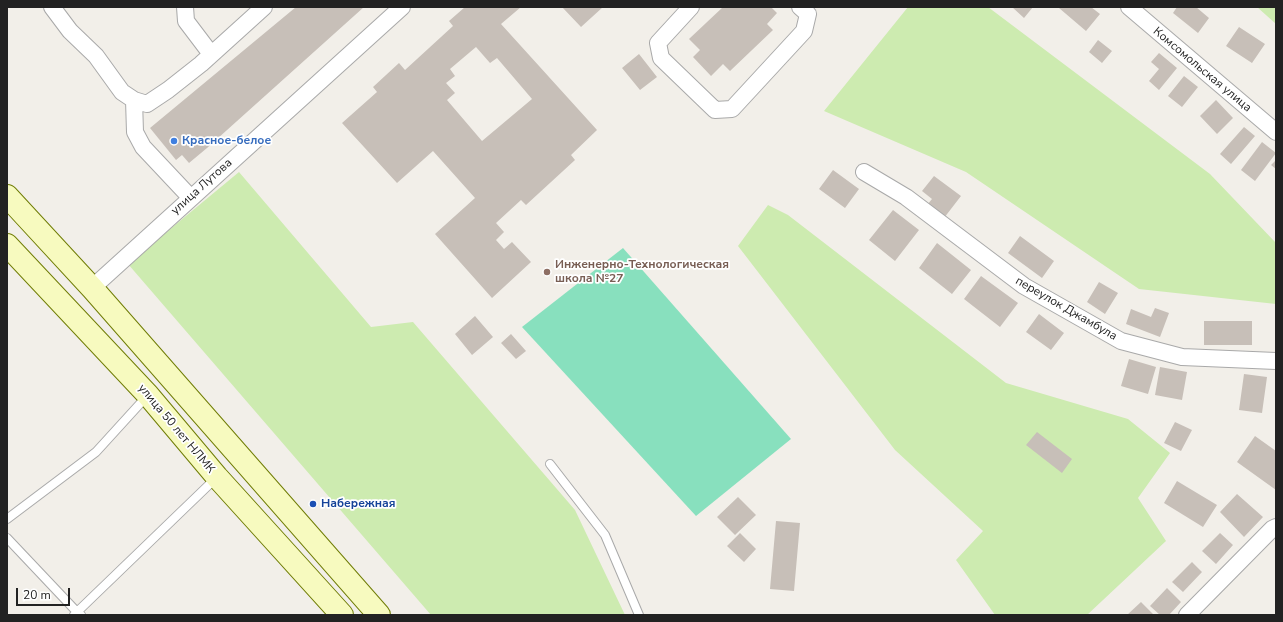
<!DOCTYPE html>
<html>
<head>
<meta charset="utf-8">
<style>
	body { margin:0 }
	#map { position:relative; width:1283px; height:622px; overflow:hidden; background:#f2efe9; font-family:"Nunito Sans",sans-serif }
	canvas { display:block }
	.frame { position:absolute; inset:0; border:8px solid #222; pointer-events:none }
	.scale { position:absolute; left:16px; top:588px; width:54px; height:18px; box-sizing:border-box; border:2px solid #222; border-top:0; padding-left:5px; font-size:12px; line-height:14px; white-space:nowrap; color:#222; -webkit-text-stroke:3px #fff; paint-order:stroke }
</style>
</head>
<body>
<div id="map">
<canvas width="1283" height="622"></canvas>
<div class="frame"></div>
<div class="scale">20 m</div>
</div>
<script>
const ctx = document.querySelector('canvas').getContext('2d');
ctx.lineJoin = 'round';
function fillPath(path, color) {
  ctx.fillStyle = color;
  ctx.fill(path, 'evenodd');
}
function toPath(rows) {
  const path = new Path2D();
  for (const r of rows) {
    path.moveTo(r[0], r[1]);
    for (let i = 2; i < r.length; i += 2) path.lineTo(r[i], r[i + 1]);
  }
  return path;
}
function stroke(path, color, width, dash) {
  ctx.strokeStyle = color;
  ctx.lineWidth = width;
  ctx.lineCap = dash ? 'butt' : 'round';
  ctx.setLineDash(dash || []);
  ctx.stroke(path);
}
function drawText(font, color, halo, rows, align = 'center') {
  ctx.font = font + ' "Nunito Sans",sans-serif';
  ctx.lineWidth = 3.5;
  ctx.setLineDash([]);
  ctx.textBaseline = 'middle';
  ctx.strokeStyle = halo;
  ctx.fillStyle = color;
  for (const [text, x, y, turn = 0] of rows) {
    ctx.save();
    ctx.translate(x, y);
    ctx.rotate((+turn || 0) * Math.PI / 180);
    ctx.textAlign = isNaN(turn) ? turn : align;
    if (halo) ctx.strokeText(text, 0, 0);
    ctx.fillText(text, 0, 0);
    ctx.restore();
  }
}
const grass = toPath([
	[908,7,988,7,1210,174,1276,243,1276,304,1139,289,966,172,824,111],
	[1257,7,1276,7,1276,24],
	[239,172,371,327,413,322,575,510,625,615,431,615,128,264],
	[768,205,788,215,1006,383,1128,419,1170,453,1138,498,1166,541,1087,615,995,615,956,560,983,531,895,450,738,246]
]);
const pitch = toPath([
	[623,248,791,439,696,516,522,327]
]);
const building = toPath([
	[296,7,364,7,207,148,189,163,182,155,176,160,150,128],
	[465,7,521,7,501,24,597,130,571,155,575,160,526,205,521,200,496,223,504,232,496,240,504,249,512,242,531,262,492,298,435,234,475,198,433,151,397,183,342,123,377,92,373,87,399,63,405,70,453,26,449,21],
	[476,47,490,63,497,58,532,99,482,141,447,100,455,93,446,83,455,76,450,69],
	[562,7,603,7,581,27],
	[723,7,771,7,777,13,767,24,773,30,730,71,723,64,711,76,693,57,700,50,689,39],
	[1012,7,1033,7,1024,18],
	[1061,7,1091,7,1100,14,1086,31,1059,8],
	[1177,7,1196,7,1209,18,1198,33,1173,13],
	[1239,27,1265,44,1252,63,1226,46],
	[1098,40,1112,51,1102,63,1089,52],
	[1159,53,1177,68,1159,90,1149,81,1159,69,1151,62],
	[639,54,657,77,640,90,622,68],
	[1184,76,1198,87,1182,107,1168,96],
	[1216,100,1233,118,1217,134,1200,116],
	[1244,127,1255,136,1231,164,1220,154],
	[1262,142,1276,153,1255,181,1241,170],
	[1276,160,1276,169,1271,165],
	[833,170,859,189,845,208,819,189],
	[934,176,961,196,944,218,927,205,932,199,922,191],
	[893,210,919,230,895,261,869,240],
	[1020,236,1054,261,1042,278,1008,253],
	[937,243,971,270,952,294,919,268],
	[981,276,1018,303,1000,327,964,299],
	[1099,282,1118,293,1105,314,1087,302],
	[1155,308,1169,313,1160,337,1126,324,1131,309,1151,317],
	[1039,314,1064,333,1051,350,1026,332],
	[475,316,493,337,472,355,455,334],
	[1204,321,1252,321,1252,345,1204,345],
	[511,334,526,351,516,359,501,343],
	[1129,359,1156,367,1148,394,1121,386],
	[1160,367,1187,372,1182,400,1155,395],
	[1244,374,1267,377,1262,413,1239,410],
	[1175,422,1192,430,1181,451,1164,443],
	[1037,432,1072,459,1062,473,1026,445],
	[1255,436,1276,451,1276,490,1237,462],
	[1177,481,1217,505,1203,527,1164,503],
	[1237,494,1263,517,1244,537,1220,512],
	[738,497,756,515,735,535,717,517],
	[776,521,800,523,794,591,770,589],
	[740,533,756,549,744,562,727,546],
	[1220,533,1233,545,1216,564,1202,551],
	[1192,562,1202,572,1183,592,1172,582],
	[1167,588,1181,602,1169,615,1160,615,1150,606],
	[1141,602,1154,615,1127,615]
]);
const service = toPath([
	[550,464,605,535,639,615],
	[7,519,96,452,147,396],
	[7,538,77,612,74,615],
	[81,615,77,612,216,478]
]);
const minor = toPath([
	[52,7,70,31,96,56,122,92,134,100,147,104,168,90,201,64,264,7],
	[185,7,186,21,211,54],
	[691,7,658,43,661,58,715,110,732,109,804,31,808,14,800,7],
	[1129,7,1276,132],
	[134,100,135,132,143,147,190,197],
	[864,172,906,197,1024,286,1121,341,1182,357,1276,361],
	[92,288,402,7],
	[1187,615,1272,529,1276,527]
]);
const secondary = toPath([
	[7,196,92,288,379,615],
	[7,245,148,395,217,477,342,615]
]);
const markers = [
	[174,141,4,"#3f7fe0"],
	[547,272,4,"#8d6e63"],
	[313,504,4,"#1a4fb4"]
];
const streetNames = [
	["Комсомольская улица",1202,70,40],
	["улица Лутова",202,187,-42],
	["переулок Джамбула",1066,309,30],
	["улица 50 лет НЛМК",176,429,50]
];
const shopNames = [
	["Красное-белое",182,141]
];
const educationNames = [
	["Инженерно-Технологическая",555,265],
	["школа №27",555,279]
];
const transitNames = [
	["Набережная",321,504]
];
fillPath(grass, '#cdebb0');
fillPath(pitch, '#88e0be');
fillPath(building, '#c7bfb8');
stroke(service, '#a9a9a9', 10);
stroke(minor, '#a9a9a9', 18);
stroke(secondary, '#707d05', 24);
stroke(service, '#fff', 8);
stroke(minor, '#fff', 16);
stroke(secondary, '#f7fabf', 22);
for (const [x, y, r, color] of markers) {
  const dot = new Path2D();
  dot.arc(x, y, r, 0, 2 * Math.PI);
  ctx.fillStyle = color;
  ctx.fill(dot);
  stroke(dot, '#fff', 1.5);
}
drawText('12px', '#222', '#fff', streetNames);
drawText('bold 12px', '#366cbe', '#fff', shopNames, 'left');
drawText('bold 12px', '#785e54', '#fff', educationNames, 'left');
drawText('bold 12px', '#164399', '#fff', transitNames, 'left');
</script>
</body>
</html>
